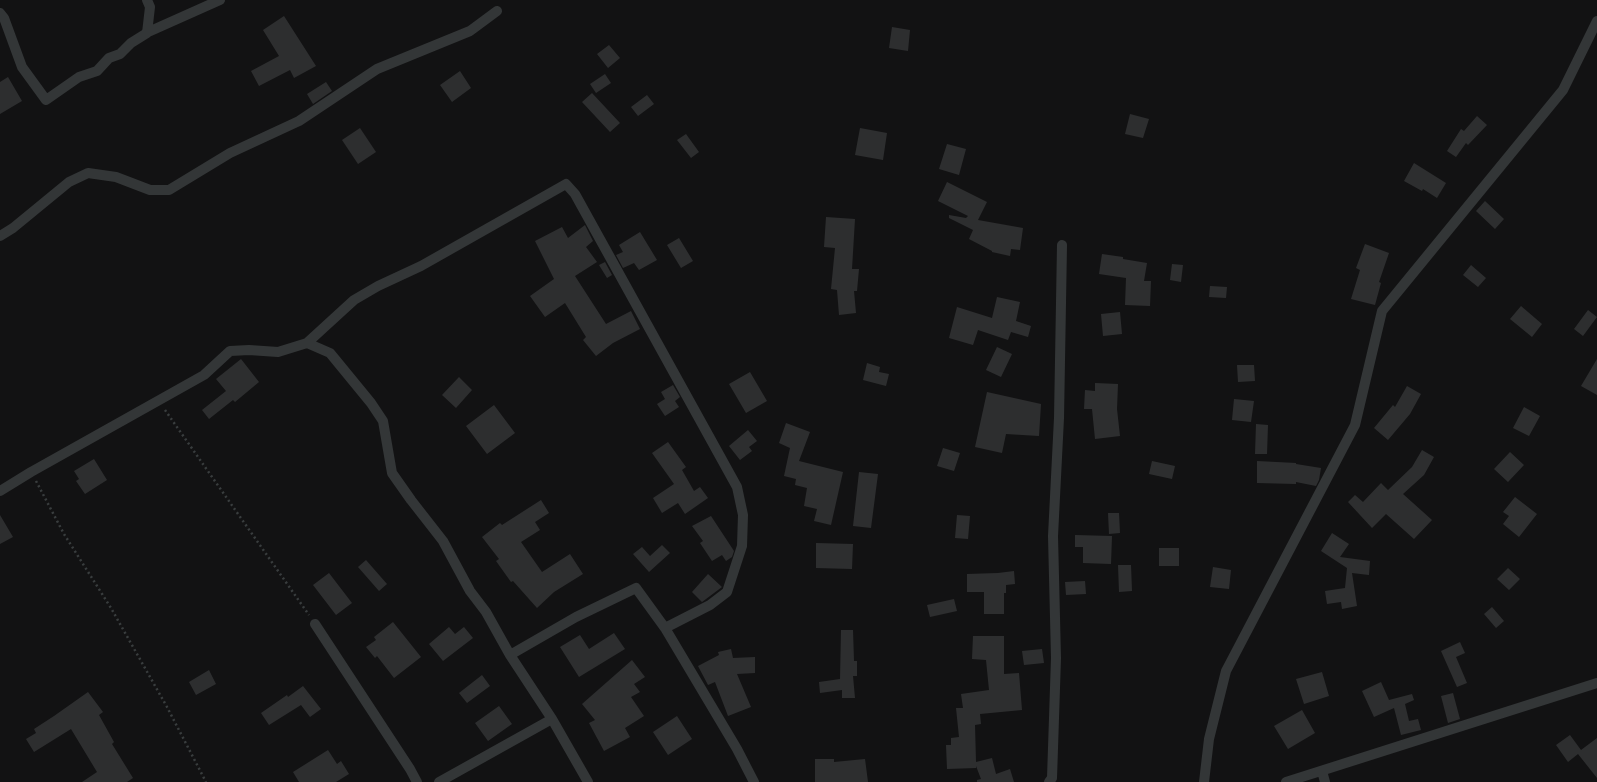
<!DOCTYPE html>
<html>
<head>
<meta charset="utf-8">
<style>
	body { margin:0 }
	canvas { display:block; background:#121213 }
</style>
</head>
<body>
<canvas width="1597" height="782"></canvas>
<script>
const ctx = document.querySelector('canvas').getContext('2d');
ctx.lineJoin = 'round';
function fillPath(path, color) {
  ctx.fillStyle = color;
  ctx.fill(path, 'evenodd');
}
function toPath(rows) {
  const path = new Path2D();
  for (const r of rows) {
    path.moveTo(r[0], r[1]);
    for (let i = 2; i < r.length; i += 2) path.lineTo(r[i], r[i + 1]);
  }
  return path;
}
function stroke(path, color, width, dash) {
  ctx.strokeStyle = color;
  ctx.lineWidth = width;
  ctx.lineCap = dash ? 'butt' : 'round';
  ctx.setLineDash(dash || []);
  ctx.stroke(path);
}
const building = toPath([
	[284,16,316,66,294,78,290,70,259,86,251,71,279,56,263,30],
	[892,27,910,30,908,51,889,48],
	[609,45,620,58,608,68,597,54],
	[460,71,471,88,452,102,440,85],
	[605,74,611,83,596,93,590,84],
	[8,77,22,101,0,114,0,82],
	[326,82,332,91,313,104,307,94],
	[592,93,620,123,610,132,582,102],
	[647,95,654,104,638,116,631,107],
	[1130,114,1149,119,1143,138,1125,134],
	[1477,116,1487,125,1468,145,1466,143,1456,157,1447,151,1461,129,1464,131],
	[360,128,376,152,358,164,342,140],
	[860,128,887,133,883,160,855,155],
	[686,134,699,152,691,158,677,140],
	[947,144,966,149,959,175,939,169],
	[1414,163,1446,183,1437,198,1423,189,1422,191,1404,181],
	[947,182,987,202,978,220,1023,228,1020,250,1011,249,1010,256,992,252,992,251,969,239,973,230,949,218,949,215,966,218,968,216,938,201],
	[1485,201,1504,219,1495,229,1476,211],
	[826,217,855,219,852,269,859,269,857,291,854,291,856,313,839,315,837,290,831,289,835,248,824,247],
	[585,225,593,241,586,247,597,262,575,276,606,324,631,311,640,329,613,343,596,356,583,340,586,337,565,303,545,317,530,296,554,279,535,241,562,227,568,238],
	[640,232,657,260,639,270,634,263,623,268,616,255,623,252,619,245],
	[679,238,693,261,681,268,667,245],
	[1365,244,1389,253,1379,282,1381,283,1375,305,1351,299,1360,270,1356,268],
	[1102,254,1123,257,1123,259,1147,263,1144,281,1151,281,1150,306,1125,305,1126,278,1099,274],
	[605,262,612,275,607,278,599,265],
	[1172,264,1183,265,1181,282,1170,280],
	[1471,265,1486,278,1478,287,1463,275],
	[1210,286,1227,287,1226,298,1209,297],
	[997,297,1020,302,1016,321,1031,326,1028,337,1011,332,1008,340,978,330,973,345,949,338,957,307,992,318],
	[1521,306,1542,324,1532,337,1510,319],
	[1588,310,1597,317,1583,336,1574,329],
	[1120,312,1122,334,1103,336,1101,314],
	[997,347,1012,354,1001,377,986,370],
	[241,359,259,382,235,402,233,400,209,419,202,410,226,391,216,379],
	[1597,359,1597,395,1581,386],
	[867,363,880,367,879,372,889,374,886,386,863,380],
	[1237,365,1254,365,1255,381,1238,382],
	[750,372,767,401,746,413,729,384],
	[459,377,472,390,456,408,442,395],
	[1095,383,1118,384,1117,409,1120,436,1095,439,1092,409,1084,409,1085,390,1095,391],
	[673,385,680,397,675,401,679,407,665,416,657,404,665,399,661,392],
	[1407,386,1421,394,1410,414,1388,440,1374,428,1393,405,1395,407],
	[987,392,1041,404,1039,436,1006,434,1002,453,975,447],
	[1234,399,1254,401,1251,422,1232,420],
	[494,405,515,433,487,454,466,426],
	[1524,407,1540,416,1529,436,1513,428],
	[786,423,810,432,799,461,843,472,831,525,814,521,817,509,804,506,807,488,795,485,796,479,784,476,790,448,779,443],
	[1256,424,1268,425,1267,454,1255,454],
	[748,430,757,441,749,447,752,451,740,460,729,446],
	[668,442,686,467,682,470,694,491,700,487,708,498,685,514,678,503,662,513,653,498,674,484,652,453],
	[943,448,960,453,954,471,937,466],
	[1422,450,1434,457,1424,475,1403,494,1432,520,1414,539,1386,514,1372,528,1348,502,1355,495,1363,502,1381,483,1388,490,1412,467],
	[1510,452,1524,465,1508,482,1494,469],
	[94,459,107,480,85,494,76,481,79,479,74,471],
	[1152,461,1175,466,1172,479,1149,474],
	[1257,461,1296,463,1296,464,1321,468,1319,480,1316,486,1296,482,1296,484,1257,483],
	[859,472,878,474,871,528,853,526],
	[1515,497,1537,514,1519,537,1503,524,1509,516,1503,512],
	[541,500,549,513,535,522,540,530,521,542,542,572,570,554,583,574,554,592,537,608,513,581,511,582,496,561,499,559,482,537,500,523,502,525],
	[1108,513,1119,513,1120,533,1109,534],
	[0,515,13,537,0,544],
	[957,515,970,516,968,539,955,538],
	[711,516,734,551,732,557,726,561,722,555,712,561,700,543,703,541,692,526],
	[1332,533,1349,544,1340,557,1370,561,1369,575,1352,573,1357,606,1342,609,1341,602,1327,604,1325,591,1345,588,1347,568,1321,551],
	[1075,535,1112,536,1111,564,1083,563,1083,547,1075,547],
	[816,543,853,544,852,569,816,568],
	[662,545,670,553,649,572,633,554,642,547,650,556],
	[1159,548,1179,548,1179,566,1159,566],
	[366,560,387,584,379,591,358,567],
	[1118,565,1131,565,1132,591,1119,592],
	[1213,567,1231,570,1229,589,1210,587],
	[1508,568,1520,579,1509,590,1497,579],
	[1014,571,1015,584,1006,585,1006,593,1004,593,1004,614,984,614,984,592,967,592,967,574,998,573],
	[329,573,352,603,336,615,313,585],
	[708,574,722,587,702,602,692,592],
	[1085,581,1086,594,1066,595,1065,582],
	[954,599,957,611,930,617,927,605],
	[1492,607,1504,621,1496,628,1484,614],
	[393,622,421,657,394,678,377,656,375,658,366,647,376,640,374,637],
	[449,627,455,634,464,627,473,638,443,661,429,644],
	[841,630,853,630,854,661,857,661,857,676,853,676,855,698,842,698,842,690,820,693,819,682,840,679],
	[614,633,625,649,579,677,560,647,580,635,589,649],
	[973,636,1004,636,1004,674,1019,673,1022,710,980,714,981,724,975,725,976,762,992,758,996,774,1010,769,1014,782,977,782,977,780,981,779,976,766,976,768,947,769,946,745,951,745,951,738,959,737,956,708,963,708,961,694,989,690,986,660,972,659],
	[1460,642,1465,653,1456,657,1467,683,1457,687,1441,651],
	[731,649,733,658,755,657,755,673,737,674,751,707,728,716,715,682,708,685,698,666,719,655,718,652],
	[1042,649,1044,663,1024,665,1022,651],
	[632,660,645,677,634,684,640,692,631,697,644,716,625,728,630,737,604,751,589,723,595,720,582,704],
	[209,670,216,684,196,695,189,682],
	[1322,672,1329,696,1304,704,1296,679],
	[482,675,490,686,467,703,459,693],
	[1381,682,1389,700,1412,694,1414,700,1405,704,1409,721,1418,719,1421,730,1401,735,1394,708,1374,717,1362,691],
	[303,686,321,709,310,717,301,705,269,725,261,713,287,695,288,697],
	[88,692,103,712,99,715,114,742,112,744,133,778,127,782,82,782,97,772,71,729,34,752,26,739,36,733,34,729,54,716],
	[1453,693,1460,719,1448,723,1441,696],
	[499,706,512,724,488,741,475,723],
	[1302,710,1315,733,1288,749,1274,726],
	[677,716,692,739,668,755,653,732],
	[1570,735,1581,750,1597,738,1597,778,1578,754,1568,762,1556,745],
	[328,750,337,764,341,761,349,774,336,782,299,782,293,772],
	[815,759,834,759,834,762,865,759,868,782,815,782]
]);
const path = toPath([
	[165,410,309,615],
	[36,481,64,534,111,608,167,707,206,782]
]);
const street = toPath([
	[0,13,4,18,22,67,46,100,79,77,97,71,109,58,120,54,131,43,147,33,150,7,147,0],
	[146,33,220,0],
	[0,236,13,228,69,182,88,173,116,177,150,190,169,190,230,153,299,121,377,69,470,31,497,11],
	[307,343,330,353,371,403,383,421,392,473,411,500,443,541,470,591,486,612,510,655],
	[0,491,31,472,204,375,230,351,249,350,278,352,307,343,354,300,378,286,421,266,566,184,575,194,737,487,743,515,742,546,727,592,710,605,665,628],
	[315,624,410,769,417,782],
	[552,719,588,782],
	[1322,771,1325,782],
	[439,782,552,719,510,655,576,617,636,588,665,628,737,749,754,782],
	[1049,782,1052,778,1056,658,1053,536,1059,418,1062,245],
	[1204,782,1209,739,1226,671,1355,425,1382,311,1563,90,1597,21],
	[1286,782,1597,683]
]);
fillPath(building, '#2d2e2f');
stroke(path, '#393d3e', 2.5, [2, 3]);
stroke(street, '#333637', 10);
</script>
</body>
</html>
